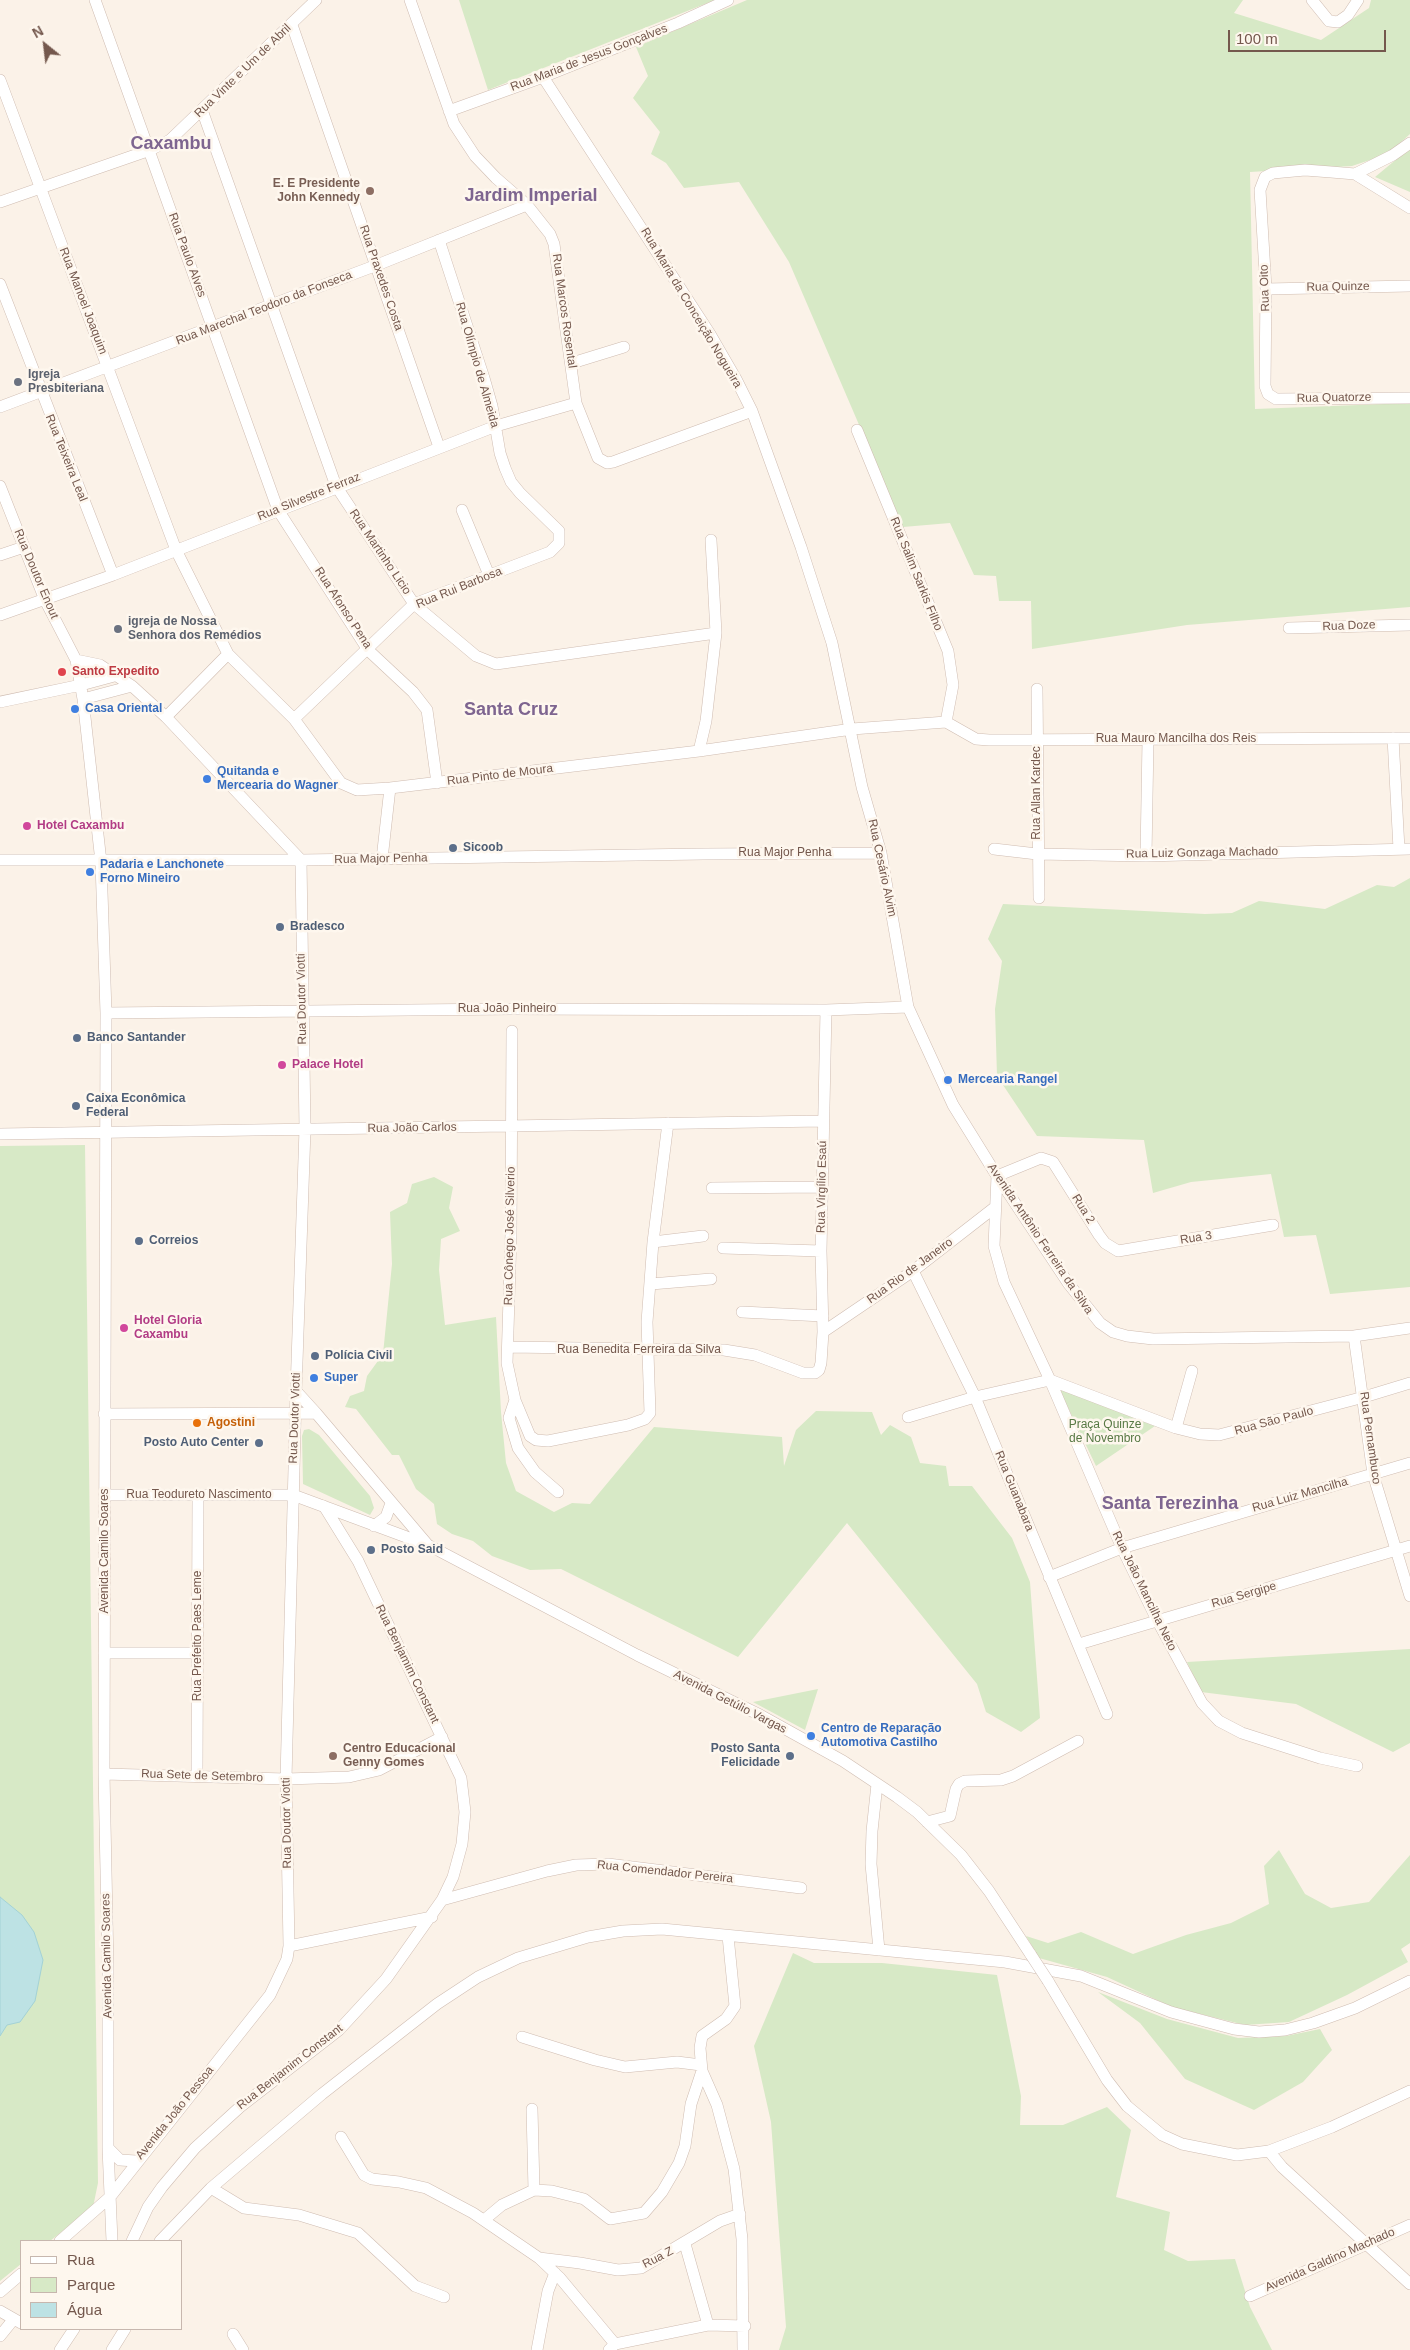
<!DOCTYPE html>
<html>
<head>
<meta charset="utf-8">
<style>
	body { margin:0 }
	#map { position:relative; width:1410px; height:2350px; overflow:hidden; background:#fbf2e8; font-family:Helvetica,sans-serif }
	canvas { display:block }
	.legend { position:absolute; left:20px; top:2240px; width:162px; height:90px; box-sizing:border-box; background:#fef7ee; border:1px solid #c7b7ae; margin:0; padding:6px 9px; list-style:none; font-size:15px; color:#74584d }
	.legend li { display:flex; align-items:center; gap:10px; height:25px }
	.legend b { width:25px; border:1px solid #c7b7ae }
	.north { position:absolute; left:20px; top:20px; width:50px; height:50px; -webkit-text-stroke:4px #fef7ee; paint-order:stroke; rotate:331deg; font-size:14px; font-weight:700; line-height:20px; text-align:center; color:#74584d }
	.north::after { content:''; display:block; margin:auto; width:18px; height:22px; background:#74584d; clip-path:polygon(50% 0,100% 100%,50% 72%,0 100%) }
	.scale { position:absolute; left:1228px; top:30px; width:158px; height:22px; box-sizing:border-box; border:2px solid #74584d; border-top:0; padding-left:6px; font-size:15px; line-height:18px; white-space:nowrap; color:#74584d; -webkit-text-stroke:4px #fef7ee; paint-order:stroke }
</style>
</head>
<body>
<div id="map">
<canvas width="1410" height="2350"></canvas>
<ul class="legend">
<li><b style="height:6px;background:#fff"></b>Rua</li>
<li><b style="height:14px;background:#d7e9c6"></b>Parque</li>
<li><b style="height:14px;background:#bde2e4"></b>Água</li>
</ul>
<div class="north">N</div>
<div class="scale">100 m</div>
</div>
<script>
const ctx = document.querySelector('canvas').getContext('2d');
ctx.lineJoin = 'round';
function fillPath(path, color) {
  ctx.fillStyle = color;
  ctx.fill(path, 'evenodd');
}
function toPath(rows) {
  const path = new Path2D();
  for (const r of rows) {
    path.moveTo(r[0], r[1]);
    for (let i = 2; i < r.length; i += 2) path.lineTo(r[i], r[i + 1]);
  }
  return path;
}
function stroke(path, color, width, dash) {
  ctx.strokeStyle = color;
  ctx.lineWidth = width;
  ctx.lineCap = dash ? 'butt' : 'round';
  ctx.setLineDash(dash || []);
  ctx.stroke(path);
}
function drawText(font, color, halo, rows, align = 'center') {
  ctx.font = font + ' Helvetica,sans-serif';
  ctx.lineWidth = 5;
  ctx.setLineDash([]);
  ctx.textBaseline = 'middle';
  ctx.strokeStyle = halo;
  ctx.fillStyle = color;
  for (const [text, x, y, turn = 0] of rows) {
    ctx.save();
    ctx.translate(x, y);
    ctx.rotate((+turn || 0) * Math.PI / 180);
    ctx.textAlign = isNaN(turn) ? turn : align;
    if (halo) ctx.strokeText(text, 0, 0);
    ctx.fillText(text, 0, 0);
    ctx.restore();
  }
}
const green = toPath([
	[459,0,715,0,488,90],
	[747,0,1243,0,1234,13,1321,40,1369,8,1371,0,1410,0,1410,134,1388,154,1352,166,1250,172,1255,409,1410,403,1410,607,1187,625,1032,649,1031,601,999,601,996,576,974,575,950,523,903,527,789,262,739,182,684,188,666,163,651,154,660,132,633,98,648,76,636,47],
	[1410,148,1410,192,1375,177],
	[1410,878,1410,1287,1330,1294,1316,1235,1284,1237,1271,1174,1191,1182,1153,1193,1144,1140,1037,1136,997,1076,995,1009,1002,961,988,939,1003,904,1205,914,1232,913,1259,901,1325,909,1377,885,1394,887],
	[85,1145,98,2183,93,2207,50,2241,21,2241,21,2264,0,2281,0,1146],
	[434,1177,453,1187,449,1208,460,1231,441,1239,439,1270,445,1325,496,1317,501,1412,506,1463,516,1491,554,1512,572,1503,590,1504,654,1427,782,1437,784,1466,796,1430,816,1411,872,1412,881,1435,890,1425,911,1437,920,1463,946,1466,949,1486,972,1486,1012,1538,1030,1582,1040,1718,1021,1732,986,1712,977,1684,847,1523,738,1657,561,1569,530,1570,492,1556,473,1541,452,1534,437,1524,434,1504,416,1489,399,1455,392,1455,356,1409,345,1407,350,1396,364,1391,367,1376,383,1354,392,1264,390,1212,407,1203,412,1184],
	[1059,1389,1155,1426,1096,1466],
	[309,1429,319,1435,370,1496,374,1508,370,1515,303,1484,302,1436,304,1430],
	[1410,1649,1410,1743,1393,1752,1296,1704,1201,1692,1187,1662],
	[818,1689,805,1730,753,1702],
	[1279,1850,1305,1894,1331,1908,1369,1902,1410,1855,1410,1943,1401,1949,1408,1962,1347,1995,1289,2022,1245,2025,1172,2007,1107,1977,1039,1958,1026,1936,1048,1943,1081,1932,1133,1954,1186,1935,1231,1923,1269,1904,1264,1866],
	[793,1953,814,1963,882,1963,997,1975,1021,2096,1020,2125,1063,2125,1107,2107,1131,2130,1116,2197,1170,2212,1164,2250,1188,2261,1235,2259,1250,2307,1272,2350,779,2350,786,2327,771,2122,754,2046],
	[1098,1992,1167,2019,1238,2038,1286,2036,1320,2029,1332,2050,1303,2082,1254,2110,1185,2079,1140,2023]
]);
const water = toPath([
	[0,1897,22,1915,34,1932,43,1960,35,2001,20,2022,7,2025,0,2036,0,1897]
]);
const minor = toPath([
	[95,0,278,510,368,650,413,692,427,710,437,783],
	[410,0,454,124,475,156,496,178,527,205,550,234,554,244,576,403,598,458,607,463,613,462,752,411],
	[1312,0,1329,21,1338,22,1348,15,1358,0],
	[292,25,439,447],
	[543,77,710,334,736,379,752,411,801,547,832,643,862,787,881,853,908,1007,953,1105,997,1176,1068,1283,1100,1323,1113,1332,1127,1336,1153,1339,1354,1336,1410,1328],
	[0,80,176,550,228,654,294,719,341,783,357,790,390,788,699,751,852,729,946,722],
	[202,110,336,486,414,604,476,656,496,664,716,633],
	[449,111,543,77,678,23,728,0],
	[1355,174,1393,155,1410,143],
	[0,202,150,150,170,140,316,0],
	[1410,208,1355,174,1331,172,1305,170,1273,173,1265,177,1260,190,1266,289,1265,386,1268,394,1276,399,1410,398],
	[0,284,113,575],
	[1266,289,1410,286],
	[572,363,624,347],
	[0,407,377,265,527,205],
	[857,430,948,651,953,685,946,722],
	[0,486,45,600,76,660,83,699,101,862,106,1013,104,1774,108,1968,108,2148,112,2241],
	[462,510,489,575],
	[0,555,24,547],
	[0,615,113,575,496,426,576,403],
	[1289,628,1410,625],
	[76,660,100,665,132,686,166,717,301,860],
	[1037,689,1039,898],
	[83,699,132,686],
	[0,702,81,685,118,675],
	[166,717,228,654],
	[294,719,414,604,550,552,559,543,559,531,520,493,511,482,505,468,500,453,492,406,484,378,439,240],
	[946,722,976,739,989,740,1410,738],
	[1393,738,1399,849],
	[699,751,706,721,716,633,711,540],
	[994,849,1037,854,1146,856,1410,849],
	[1146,856,1148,740],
	[382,859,390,788],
	[0,860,301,860,704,854,881,853],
	[106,1013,511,1009,826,1010,908,1007],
	[512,1031,511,1233,507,1363,515,1400,530,1436,536,1440,548,1441,628,1425,645,1419,650,1413,647,1322,653,1242,668,1123],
	[0,1134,823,1121],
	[712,1188,821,1187],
	[1273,1225,1118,1251,1105,1243,1099,1235,1053,1162,1041,1158,997,1176,994,1246,1004,1282,1050,1380,1122,1548,1157,1620,1202,1703,1219,1721,1242,1733,1320,1758,1357,1766],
	[653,1242,703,1236],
	[723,1248,821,1251],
	[913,1271,975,1397,1107,1714],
	[651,1284,711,1279],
	[742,1312,823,1316],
	[823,1332,913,1271,994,1208],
	[1354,1336,1373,1474,1410,1596],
	[508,1347,724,1350,755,1355,803,1373,815,1373,819,1370,821,1363,823,1332,821,1251,826,1010],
	[296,1391,316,1413],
	[515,1400,509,1418,518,1448,535,1472,558,1492],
	[104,1414,316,1413,427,1544],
	[908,1417,975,1397,1050,1380,1176,1428,1200,1434,1219,1435,1364,1397,1410,1383],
	[1176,1428,1192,1371],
	[105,1495,293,1495,428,1545,637,1655,760,1715,843,1761,897,1797,917,1812,961,1855,989,1891,1031,1955],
	[374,1526,386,1517,391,1503],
	[1049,1577,1122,1548,1410,1463],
	[1079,1644,1410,1546],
	[104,1653,198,1653],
	[104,1774,286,1779,349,1777,379,1770,442,1737],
	[197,1776,198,1496],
	[877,1784,872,1831,871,1864,879,1950],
	[927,1822,950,1816,956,1789,959,1784,965,1781,1001,1780,1013,1776,1078,1741],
	[442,1900,547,1871,576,1865,608,1864,801,1888],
	[728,1936,735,2006,726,2019,702,2036,700,2048,702,2071,717,2105,734,2169,742,2239,743,2350],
	[289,1946,432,1917],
	[1048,1981,1107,2080,1127,2106,1162,2135,1182,2144,1237,2155,1269,2151,1332,2127,1410,2091],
	[522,2037,595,2060,625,2067,677,2062,701,2065],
	[532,2109,534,2190],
	[341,2137,364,2175,372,2179,399,2182,426,2188,473,2213,539,2258,560,2278,615,2344],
	[108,2148,120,2160,136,2161],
	[1269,2151,1282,2167,1410,2284],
	[211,2188,244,2208,299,2215,358,2233,415,2286,444,2297],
	[484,2220,502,2205,534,2190,552,2191,584,2199,610,2219,644,2213,662,2192,679,2163,685,2146,691,2104,702,2071],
	[60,2241,110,2197,270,1995,287,1959,289,1946,286,1779,296,1391,305,1129,301,860],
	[132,2241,148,2207,162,2187,195,2148,240,2107,339,2030,386,1979,442,1900,453,1877,462,1844,465,1812,461,1778,358,1561,324,1506],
	[160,2241,211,2188,322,2094,437,2004,478,1977,518,1958,588,1937,623,1931,662,1929,1005,1962,1081,1976,1171,2012,1234,2029,1259,2032,1285,2030,1313,2023,1355,2008,1410,1981],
	[685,2244,708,2325],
	[539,2258,580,2263,618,2270,641,2268,720,2221,740,2214],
	[0,2292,21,2274],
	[1250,2296,1410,2225],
	[0,2311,21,2323],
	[233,2334,243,2350],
	[0,2336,13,2320],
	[60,2350,74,2329],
	[112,2350,125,2329],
	[537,2350,548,2291,555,2273],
	[609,2350,615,2344,708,2325,745,2326]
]);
const minorBridge = toPath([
	[1031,1955,1048,1981]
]);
const markers = [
	[370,191,5,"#8d6e63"],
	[18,382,5,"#6b7280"],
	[118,629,5,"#6b7280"],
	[62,672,5,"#e0444e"],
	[75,709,5,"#3f7fe0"],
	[207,779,5,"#3f7fe0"],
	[27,826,5,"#d1479c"],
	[453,848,5,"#5c6f8a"],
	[90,872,5,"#3f7fe0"],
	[280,927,5,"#5c6f8a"],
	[77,1038,5,"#5c6f8a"],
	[282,1065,5,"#d1479c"],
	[948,1080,5,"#3f7fe0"],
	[76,1106,5,"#5c6f8a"],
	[139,1241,5,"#5c6f8a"],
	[124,1328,5,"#d1479c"],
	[315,1356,5,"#5c6f8a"],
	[314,1378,5,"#3f7fe0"],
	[197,1423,5,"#e8710a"],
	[259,1443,5,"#5c6f8a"],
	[371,1550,5,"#5c6f8a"],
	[811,1736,5,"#3f7fe0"],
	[333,1756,5,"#8d6e63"],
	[790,1756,5,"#5c6f8a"]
];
const streetNames = [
	["Rua Maria de Jesus Gonçalves",589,58,-21],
	["Rua Vinte e Um de Abril",243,71,-44],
	["Rua Paulo Alves",187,255,70],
	["Rua Praxedes Costa",381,278,71],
	["Rua Quinze",1338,287,-1],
	["Rua Oito",1265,288,-92],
	["Rua Manoel Joaquim",83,301,69],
	["Rua Marechal Teodoro da Fonseca",264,308,-21],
	["Rua Maria da Conceição Nogueira",691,308,59],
	["Rua Marcos Rosental",564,311,82],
	["Rua Olímpio de Almeida",477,365,74],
	["Rua Quatorze",1334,398,-1],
	["Rua Teixeira Leal",66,458,68],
	["Rua Silvestre Ferraz",309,497,-22],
	["Rua Martinho Licio",380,552,56],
	["Rua Doutor Enout",36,574,67],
	["Rua Salim Sarkis Filho",916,574,68],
	["Rua Rui Barbosa",459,588,-22],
	["Rua Afonso Pena",343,608,57],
	["Rua Doze",1349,626,-2],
	["Rua Mauro Mancilha dos Reis",1176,739],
	["Rua Pinto de Moura",500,775,-7],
	["Rua Allan Kardec",1037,793,-90],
	["Rua Major Penha",785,853],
	["Rua Luiz Gonzaga Machado",1202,853,-1],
	["Rua Major Penha",381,859,-1],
	["Rua Cesário Alvim",882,868,78],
	["Rua Doutor Viotti",302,999,-91],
	["Rua João Pinheiro",507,1009],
	["Rua João Carlos",412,1128,-1],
	["Rua Virgílio Esaú",822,1187,-89],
	["Rua 2",1083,1209,58],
	["Rua Cônego José Silverio",510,1236,-89],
	["Rua 3",1196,1238,-9],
	["Avenida Antônio Ferreira da Silva",1040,1239,56],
	["Rua Rio de Janeiro",910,1271,-36],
	["Rua Benedita Ferreira da Silva",639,1350],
	["Rua Doutor Viotti",295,1418,-88],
	["Rua São Paulo",1274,1421,-15],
	["Rua Pernambuco",1370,1438,82],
	["Rua Guanabara",1014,1491,68],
	["Rua Teodureto Nascimento",199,1495],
	["Rua Luiz Mancilha",1300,1495,-16],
	["Avenida Camilo Soares",105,1551,-90],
	["Rua João Mancilha Neto",1144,1591,64],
	["Rua Sergipe",1244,1595,-16],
	["Rua Prefeito Paes Leme",198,1636,-90],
	["Rua Benjamim Constant",407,1664,64],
	["Avenida Getúlio Vargas",730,1702,27],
	["Rua Sete de Setembro",202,1776,2],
	["Rua Doutor Viotti",287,1823,-91],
	["Rua Comendador Pereira",665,1872,6],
	["Avenida Camilo Soares",107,1956,-91],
	["Rua Benjamim Constant",290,2067,-38],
	["Avenida João Pessoa",175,2113,-51],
	["Rua Z",658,2258,-27],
	["Avenida Galdino Machado",1330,2260,-24]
];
const educationNames = [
	["E. E Presidente",360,184],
	["John Kennedy",360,198],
	["Centro Educacional",343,1749,"left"],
	["Genny Gomes",343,1763,"left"]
];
const worshipNames = [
	["Igreja",28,375],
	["Presbiteriana",28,389],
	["igreja de Nossa",128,622],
	["Senhora dos Remédios",128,636]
];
const healthNames = [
	["Santo Expedito",72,672]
];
const shopNames = [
	["Casa Oriental",85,709],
	["Quitanda e",217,772],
	["Mercearia do Wagner",217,786],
	["Padaria e Lanchonete",100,865],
	["Forno Mineiro",100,879],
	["Mercearia Rangel",958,1080],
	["Super",324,1378],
	["Centro de Reparação",821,1729],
	["Automotiva Castilho",821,1743]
];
const hotelNames = [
	["Hotel Caxambu",37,826],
	["Palace Hotel",292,1065],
	["Hotel Gloria",134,1321],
	["Caxambu",134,1335]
];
const serviceNames = [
	["Sicoob",463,848],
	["Bradesco",290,927],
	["Banco Santander",87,1038],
	["Caixa Econômica",86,1099],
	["Federal",86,1113],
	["Correios",149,1241],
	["Polícia Civil",325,1356],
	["Posto Auto Center",249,1443,"right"],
	["Posto Said",381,1550],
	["Posto Santa",780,1749,"right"],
	["Felicidade",780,1763,"right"]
];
const foodNames = [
	["Agostini",207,1423]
];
const parkNames = [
	["Praça Quinze",1105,1425],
	["de Novembro",1105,1439]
];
const districtNames = [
	["Caxambu",171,144],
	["Jardim Imperial",531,196],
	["Santa Cruz",511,710],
	["Santa Terezinha",1170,1504]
];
fillPath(green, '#d7e9c6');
fillPath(water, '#bde2e4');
stroke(water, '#a3d2d6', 1);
stroke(minor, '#cfbcb1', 12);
stroke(minor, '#fff', 11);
stroke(minorBridge, '#cfbcb1', 12, []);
stroke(minorBridge, '#fff', 11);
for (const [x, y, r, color] of markers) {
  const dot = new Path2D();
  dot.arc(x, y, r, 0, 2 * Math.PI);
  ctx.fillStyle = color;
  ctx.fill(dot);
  stroke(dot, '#fef7ee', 2);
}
drawText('12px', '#74584d', '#fef7ee', streetNames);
drawText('bold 12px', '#785e54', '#fef7ee', educationNames, 'right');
drawText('bold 12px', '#5b616d', '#fef7ee', worshipNames, 'left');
drawText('bold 12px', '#be3a42', '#fef7ee', healthNames, 'left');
drawText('bold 12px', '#366cbe', '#fef7ee', shopNames, 'left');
drawText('bold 12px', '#b23c85', '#fef7ee', hotelNames, 'left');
drawText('bold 12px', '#4e5e75', '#fef7ee', serviceNames, 'left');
drawText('bold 12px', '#c56008', '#fef7ee', foodNames, 'left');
drawText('12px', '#587945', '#fef7ee', parkNames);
drawText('bold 18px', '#7e6590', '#fef7ee', districtNames);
</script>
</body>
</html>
